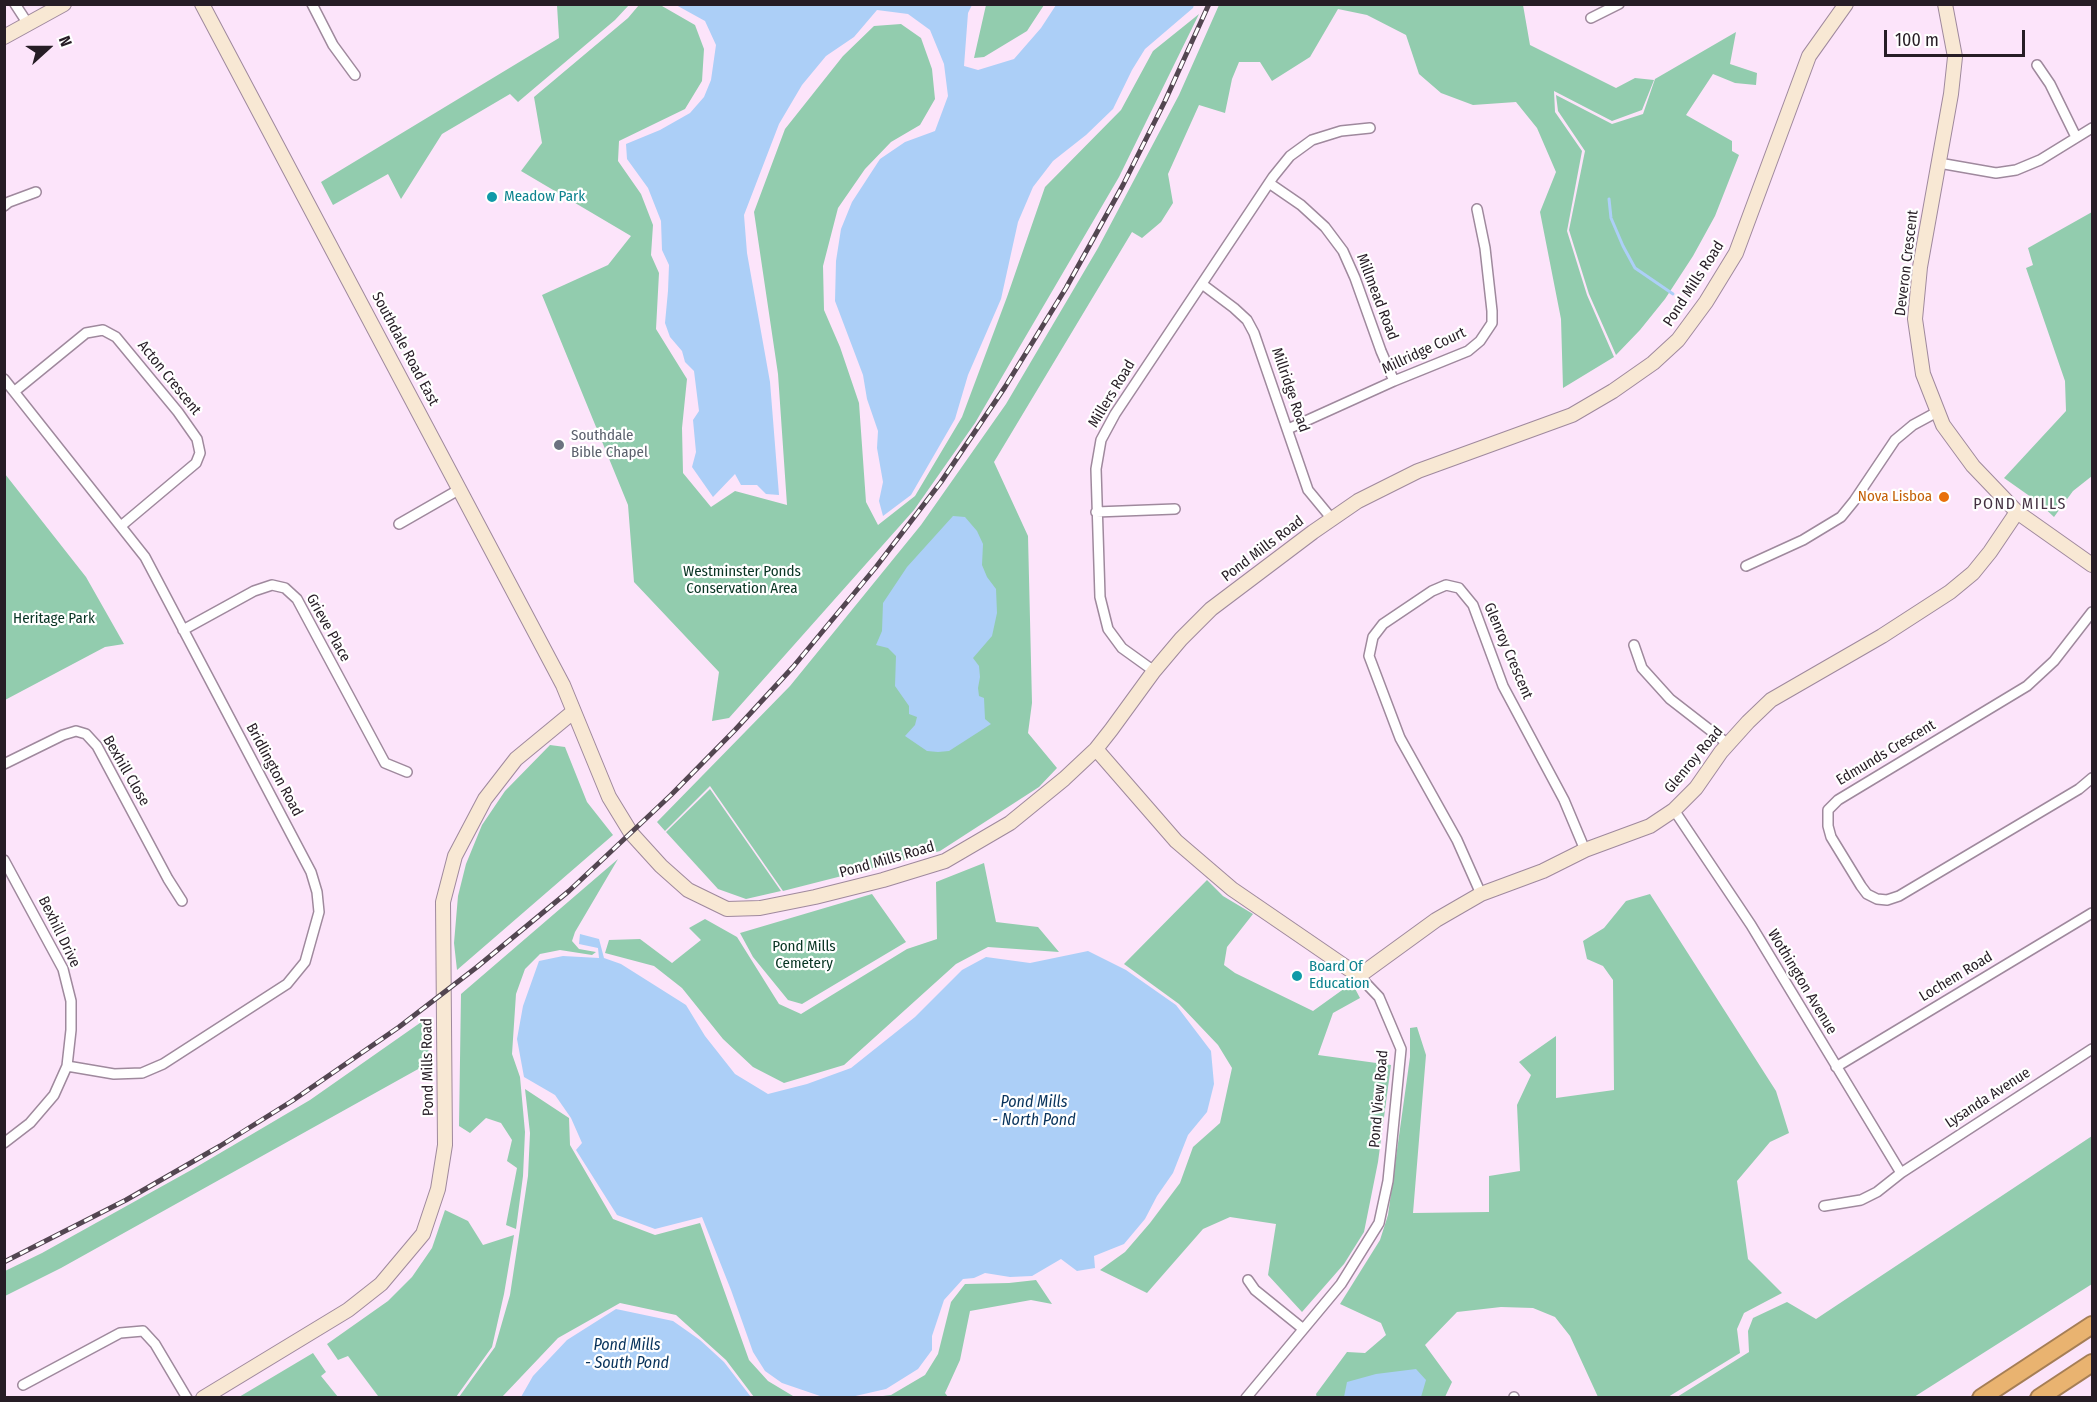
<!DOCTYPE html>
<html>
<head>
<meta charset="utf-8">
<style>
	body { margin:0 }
	#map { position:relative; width:2097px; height:1402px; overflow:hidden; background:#fce4fa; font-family:"Fira Sans Condensed",sans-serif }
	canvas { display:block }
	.frame { position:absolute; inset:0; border:6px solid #261d25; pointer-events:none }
	.north { position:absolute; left:18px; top:18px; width:60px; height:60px; -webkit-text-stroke:4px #fff; paint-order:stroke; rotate:69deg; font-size:16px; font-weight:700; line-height:24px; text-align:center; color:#261d25 }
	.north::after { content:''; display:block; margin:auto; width:21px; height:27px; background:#261d25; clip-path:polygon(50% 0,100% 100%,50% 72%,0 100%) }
	.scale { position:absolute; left:1884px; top:30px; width:141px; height:27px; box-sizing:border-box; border:3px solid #261d25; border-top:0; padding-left:8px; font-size:18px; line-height:21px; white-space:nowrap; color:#261d25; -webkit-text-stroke:4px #fff; paint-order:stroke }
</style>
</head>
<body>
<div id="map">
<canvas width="2097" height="1402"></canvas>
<div class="frame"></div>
<div class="north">N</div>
<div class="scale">100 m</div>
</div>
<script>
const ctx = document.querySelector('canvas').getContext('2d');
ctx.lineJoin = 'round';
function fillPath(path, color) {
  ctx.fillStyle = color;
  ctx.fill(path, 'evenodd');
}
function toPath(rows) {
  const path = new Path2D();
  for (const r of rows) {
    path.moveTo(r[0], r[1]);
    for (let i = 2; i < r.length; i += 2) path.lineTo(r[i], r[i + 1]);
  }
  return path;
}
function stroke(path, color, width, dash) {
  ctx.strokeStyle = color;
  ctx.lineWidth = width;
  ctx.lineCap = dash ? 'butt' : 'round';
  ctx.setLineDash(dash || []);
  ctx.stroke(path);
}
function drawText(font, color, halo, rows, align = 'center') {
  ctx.font = font + ' "Fira Sans Condensed",sans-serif';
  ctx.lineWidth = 4.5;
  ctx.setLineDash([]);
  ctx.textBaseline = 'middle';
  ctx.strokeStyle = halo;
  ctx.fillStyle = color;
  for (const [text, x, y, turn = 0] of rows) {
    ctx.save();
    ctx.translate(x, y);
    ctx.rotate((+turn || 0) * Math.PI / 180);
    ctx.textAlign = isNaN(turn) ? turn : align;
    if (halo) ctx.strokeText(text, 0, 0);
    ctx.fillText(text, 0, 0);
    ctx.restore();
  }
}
const green = toPath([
	[557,5,629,5,615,20,518,102,510,94,442,134,401,199,388,174,333,205,321,182,559,38],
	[639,5,662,5,662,6,695,25,704,49,702,81,685,109,619,141,618,161,641,194,653,225,651,255,659,273,656,329,687,379,682,428,683,473,711,507,735,491,787,505,778,374,754,212,785,129,843,56,874,26,901,24,921,38,932,69,935,99,920,125,891,142,865,169,838,208,823,266,824,310,840,347,859,403,866,502,878,525,915,496,962,417,1007,297,1045,187,1121,110,1153,51,1199,14,1119,177,975,423,914,510,729,718,712,721,719,672,634,582,628,505,542,295,608,265,631,236,521,171,542,143,534,97,628,18],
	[986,5,986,4,1044,5,1027,31,984,57,974,58],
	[1219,5,1523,5,1530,45,1616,88,1635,78,1654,80,1642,110,1612,121,1554,91,1555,112,1582,151,1567,231,1587,295,1614,357,1563,388,1561,319,1540,212,1556,172,1537,128,1516,102,1473,105,1441,93,1419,74,1406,35,1367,15,1338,9,1310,57,1272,81,1260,62,1239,62,1232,79,1225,113,1199,105,1168,174,1173,203,1161,222,1142,238,1132,232,994,462,1028,536,1032,703,1028,733,1057,768,1039,787,940,851,783,891,710,786,665,831,657,822,790,686,921,525,1006,404,1098,248,1179,95],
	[1736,32,1730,64,1757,73,1756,85,1735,83,1713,74,1686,115,1732,141,1732,151,1739,155,1715,216,1693,256,1665,299,1640,330,1616,355,1589,294,1569,230,1585,151,1558,111,1556,95,1612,124,1643,114,1655,79],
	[2092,212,2092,476,2073,491,2054,517,2038,502,2004,478,2066,411,2065,381,2026,268,2033,265,2028,248],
	[5,474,86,577,124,644,105,647,5,700],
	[550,745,565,747,587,802,613,835,457,970,454,943,458,896,466,864,482,825,505,791],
	[710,789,781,891,746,899,718,889,666,832],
	[618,859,575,932,572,941,579,949,596,952,592,955,560,950,540,954,525,969,516,994,512,1054,520,1077,525,1132,523,1176,516,1229,506,1225,517,1168,507,1161,512,1140,501,1123,486,1118,470,1133,459,1126,461,994],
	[984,863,996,922,1038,927,1059,952,988,947,956,964,844,1065,784,1083,753,1067,723,1039,682,988,654,966,605,953,609,940,640,939,672,963,701,940,689,928,705,919,737,937,779,1004,801,1014,907,949,937,939,936,882],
	[1207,880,1223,896,1253,914,1227,947,1224,965,1235,973,1313,1011,1352,983,1360,998,1333,1013,1318,1055,1391,1065,1378,1162,1364,1232,1344,1264,1302,1312,1268,1275,1276,1224,1230,1217,1203,1229,1147,1293,1100,1270,1125,1252,1150,1223,1180,1183,1193,1147,1220,1123,1232,1068,1218,1045,1179,1004,1124,964],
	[872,894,906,942,802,1004,788,1000,753,957,740,933],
	[1650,894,1776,1091,1789,1133,1770,1142,1737,1181,1748,1259,1782,1293,1744,1313,1737,1329,1740,1353,1668,1397,1598,1397,1570,1336,1555,1317,1533,1308,1501,1307,1457,1312,1425,1345,1452,1382,1445,1397,1317,1398,1316,1394,1347,1352,1365,1353,1386,1335,1381,1323,1340,1304,1380,1240,1388,1215,1410,1057,1410,1028,1417,1027,1426,1055,1413,1213,1489,1212,1489,1176,1520,1171,1517,1105,1531,1075,1519,1062,1556,1036,1556,1098,1614,1090,1613,980,1603,966,1587,959,1583,941,1604,928,1626,901],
	[427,1018,429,1063,61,1268,5,1296,5,1271,42,1253,193,1169,310,1100],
	[525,1089,569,1118,570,1145,613,1219,655,1235,700,1223,749,1360,768,1381,793,1396,800,1397,754,1397,726,1360,676,1315,620,1303,558,1338,502,1397,459,1397,495,1347,510,1295,528,1176,530,1133],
	[2092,1136,2092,1284,1914,1397,1677,1397,1749,1352,1748,1331,1753,1318,1787,1302,1816,1319],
	[445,1210,468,1221,483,1245,514,1235,504,1294,492,1347,456,1397,377,1397,378,1396,348,1356,338,1360,327,1344,388,1301,412,1277,432,1248],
	[1036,1280,1052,1304,1031,1300,970,1311,960,1360,945,1393,948,1397,875,1397,891,1395,925,1375,938,1354,951,1302,965,1284,1009,1283],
	[313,1353,326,1372,321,1376,338,1397,239,1397]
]);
const water = toPath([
	[676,5,972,5,968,13,964,66,978,70,1014,59,1041,28,1056,5,1194,5,1193,8,1145,49,1132,70,1113,109,1086,135,1053,161,1033,187,1018,222,1001,299,968,375,955,419,911,495,883,516,879,501,883,482,877,448,878,431,867,399,863,375,835,301,836,261,841,229,852,202,880,159,905,142,935,131,948,96,944,64,930,30,908,14,877,10,854,37,826,56,802,85,779,124,744,215,747,253,770,382,779,495,766,494,757,485,741,485,735,474,713,497,692,467,696,452,693,420,699,411,694,371,685,362,682,351,670,337,665,323,668,291,669,265,662,250,661,221,648,188,627,159,626,144,660,130,690,113,704,97,711,80,716,45,705,21],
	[953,516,965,517,977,531,983,544,982,565,987,577,996,589,997,613,992,636,973,658,979,666,980,677,978,688,979,696,984,698,985,719,991,724,949,751,938,752,927,751,905,736,915,725,917,717,909,714,909,706,895,686,896,656,888,648,876,645,882,631,883,603,907,567],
	[580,934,599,939,604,958,621,964,686,1005,705,1036,735,1074,768,1094,807,1084,851,1068,915,1017,962,970,986,957,1030,963,1088,951,1126,970,1176,1005,1211,1051,1214,1084,1207,1112,1188,1135,1173,1173,1157,1196,1145,1219,1124,1244,1094,1256,1095,1268,1077,1271,1061,1259,1032,1276,1010,1277,985,1273,974,1278,963,1279,944,1300,932,1336,932,1350,918,1369,886,1389,851,1397,823,1397,782,1383,765,1371,753,1352,731,1290,702,1217,655,1229,617,1215,576,1150,582,1143,571,1118,555,1095,524,1077,517,1039,523,1006,539,961,563,956,599,958,598,948,579,944],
	[616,1309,673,1321,700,1340,724,1362,751,1397,521,1397,533,1376,567,1340],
	[1416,1369,1426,1380,1421,1397,1344,1397,1347,1382,1376,1374]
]);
const stream = toPath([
	[1609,199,1611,218,1623,246,1635,268,1673,294]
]);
const street = toPath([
	[15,4,28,24],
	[312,4,333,45,355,75],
	[1591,18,1619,4],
	[2037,65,2050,84,2076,137],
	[1939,163,1996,173,2016,170,2040,160,2092,128],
	[1269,183,1301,205,1325,227,1343,251,1355,278,1381,351,1394,381],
	[4,206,9,202,36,192],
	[1202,284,1234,308,1247,320,1254,333,1308,490,1332,519],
	[4,379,145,557,311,872,317,892,319,912,305,962,287,984,163,1064,142,1073,114,1074,67,1066],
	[15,391,86,333,103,330,116,337,178,412,197,439,200,453,196,463,121,526],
	[1288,429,1394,381,1468,351,1480,341,1492,323,1492,311,1485,248,1477,209],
	[1096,512,1175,509],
	[399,524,460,489],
	[1746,566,1803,540,1841,517,1854,501,1895,440,1913,425,1937,412],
	[2092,612,2054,661,2027,686,1838,800,1828,810,1828,826,1831,837,1861,886,1867,894,1877,899,1887,900,1899,896,2079,789,2092,778],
	[183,630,254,591,272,585,285,588,297,599,385,763,407,772],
	[1634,645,1642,668,1670,699,1728,744],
	[1154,671,1122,648,1108,629,1100,597,1096,469,1101,440,1115,414,1273,177,1290,156,1312,140,1341,131,1370,128],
	[4,764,63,735,76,731,86,734,97,746,168,879,182,901],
	[1674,810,1751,925,1901,1173],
	[4,860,63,969,71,1001,71,1030,67,1066,54,1095,30,1123,4,1143],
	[1481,894,1457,840,1400,738,1369,656,1373,637,1383,624,1432,591,1446,585,1459,588,1473,605,1503,686,1564,800,1585,850],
	[1836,1067,2092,913],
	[1824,1206,1861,1200,1877,1192,1901,1173,2092,1049],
	[1248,1280,1255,1290,1302,1328],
	[23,1385,120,1333,143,1331,155,1344,187,1398],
	[1246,1398,1341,1284,1379,1223,1388,1181,1401,1049,1379,997,1359,976],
	[1514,1398,1514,1397]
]);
const secondary = toPath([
	[202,4,563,685,609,797,631,833,661,866,688,890,727,909,760,908,815,897,883,880,945,861,1010,823,1064,779,1096,749,1111,730,1154,671,1181,639,1211,609,1313,532,1358,501,1418,471,1572,415,1613,391,1653,363,1678,340,1706,302,1736,253,1809,56,1846,4],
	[1945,4,1955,57,1951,94,1920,267,1915,319,1923,374,1943,425,1973,466,2017,512,2092,565],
	[4,37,64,4],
	[1096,749,1176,841,1232,889,1359,976,1436,920,1481,894,1543,871,1585,850,1650,826,1674,810,1696,788,1721,752,1748,722,1771,700,1882,636,1950,592,1973,573,1990,552,2017,512],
	[203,1398,348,1310,381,1284,423,1234,438,1189,445,1145,443,902,455,856,485,799,516,759,573,712]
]);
const highway = toPath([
	[1981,1398,2092,1325],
	[2039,1398,2092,1363]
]);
const rail = toPath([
	[4,1262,126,1200,220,1146,292,1101,399,1027,477,967,569,891,671,795,735,730,793,667,876,567,941,482,1005,387,1066,288,1123,185,1165,101,1209,4]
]);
const markers = [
	[492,197,6,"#0f9aa8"],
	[559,445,6,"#6b7280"],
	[1944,497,6,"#e8710a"],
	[1297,976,6,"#0f9aa8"]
];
const cultureNames = [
	["Meadow Park",504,197],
	["Board Of",1309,967],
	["Education",1309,984]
];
const streetNames = [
	["Deveron Crescent",1907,263,-83],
	["Pond Mills Road",1694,284,-57],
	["Millmead Road",1377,297,69],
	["Southdale Road East",405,349,62],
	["Millridge Court",1424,351,-25],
	["Acton Crescent",169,378,51],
	["Millridge Road",1290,390,71],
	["Millers Road",1112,394,-59],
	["Pond Mills Road",1263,549,-37],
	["Grieve Place",328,628,61],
	["Glenroy Crescent",1508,651,67],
	["Edmunds Crescent",1886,753,-31],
	["Glenroy Road",1694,760,-50],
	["Bridlington Road",274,770,62],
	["Bexhill Close",126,771,60],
	["Pond Mills Road",887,860,-16],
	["Bexhill Drive",59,932,64],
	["Lochem Road",1956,977,-31],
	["Wothington Avenue",1802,982,59],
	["Pond Mills Road",428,1067,-91],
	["Lysanda Avenue",1988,1098,-33],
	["Pond View Road",1379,1099,-85]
];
const worshipNames = [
	["Southdale",571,436],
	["Bible Chapel",571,453]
];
const foodNames = [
	["Nova Lisboa",1932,497]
];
const parkNames = [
	["Westminster Ponds",742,572],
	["Conservation Area",742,589],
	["Heritage Park",54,619],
	["Pond Mills",804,947],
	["Cemetery",804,964]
];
const neighbourhoodNames = [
	["POND MILLS",2020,505]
];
const waterNames = [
	["Pond Mills",1034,1103],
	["- North Pond",1034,1121],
	["Pond Mills",627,1346],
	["- South Pond",627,1364]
];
fillPath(green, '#92ccae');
fillPath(water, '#accff7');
stroke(stream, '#accff7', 3);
stroke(street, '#9f899d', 12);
stroke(secondary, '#9f899d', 16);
stroke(highway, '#a57e56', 20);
stroke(street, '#fff', 9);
stroke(secondary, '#f8e8d4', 14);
stroke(highway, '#e9b370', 16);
stroke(rail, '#534651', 5);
stroke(rail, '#fff', 3, [9]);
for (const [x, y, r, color] of markers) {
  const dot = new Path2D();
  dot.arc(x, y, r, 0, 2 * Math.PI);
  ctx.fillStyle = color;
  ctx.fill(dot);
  stroke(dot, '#fff', 2);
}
drawText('15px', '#0d838f', '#fff', cultureNames, 'left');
drawText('15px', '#261d25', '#fff', streetNames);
drawText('15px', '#5b616d', '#fff', worshipNames, 'left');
drawText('15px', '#c56008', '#fff', foodNames, 'right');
drawText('15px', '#083423', '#fff', parkNames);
ctx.letterSpacing = '1.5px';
drawText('16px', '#443142', '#fff', neighbourhoodNames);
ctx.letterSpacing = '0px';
drawText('italic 16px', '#08335c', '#fff', waterNames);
</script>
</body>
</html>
